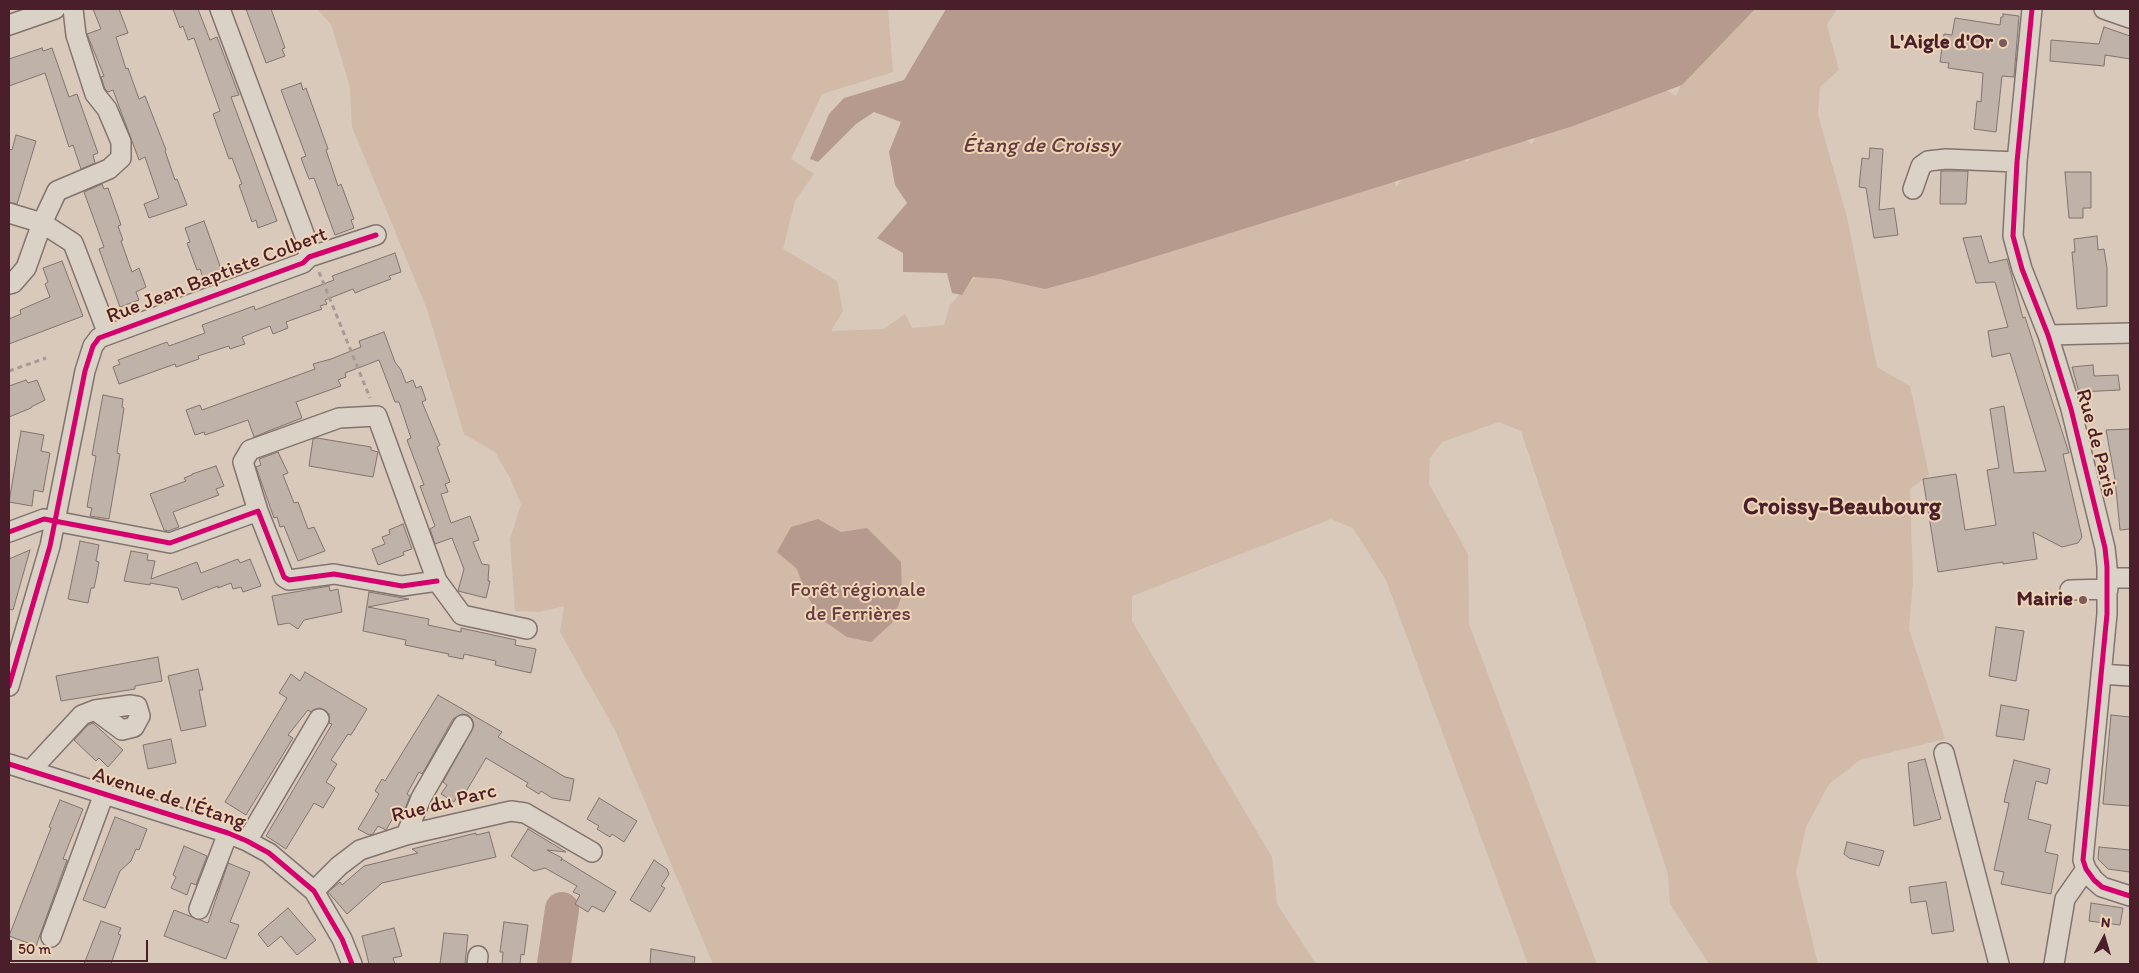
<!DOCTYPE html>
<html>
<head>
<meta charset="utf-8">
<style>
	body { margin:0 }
	#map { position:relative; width:2139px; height:973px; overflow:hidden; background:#d8c9bb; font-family:Itim,sans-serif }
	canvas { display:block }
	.frame { position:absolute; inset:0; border:10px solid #4a1f2b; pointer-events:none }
	.north { position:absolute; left:2079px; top:913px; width:50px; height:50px; -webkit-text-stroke:4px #efd4b6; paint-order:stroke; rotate:6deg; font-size:14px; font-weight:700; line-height:20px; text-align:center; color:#4a1f2b }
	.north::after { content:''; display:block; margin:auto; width:18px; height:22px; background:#4a1f2b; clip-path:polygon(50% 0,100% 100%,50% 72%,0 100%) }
	.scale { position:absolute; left:10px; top:940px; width:138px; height:22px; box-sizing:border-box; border:2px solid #4a1f2b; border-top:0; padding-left:6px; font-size:15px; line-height:18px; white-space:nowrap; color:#4a1f2b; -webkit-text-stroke:4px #efd4b6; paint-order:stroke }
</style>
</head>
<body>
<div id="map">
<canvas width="2139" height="973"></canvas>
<div class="frame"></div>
<div class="north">N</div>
<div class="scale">50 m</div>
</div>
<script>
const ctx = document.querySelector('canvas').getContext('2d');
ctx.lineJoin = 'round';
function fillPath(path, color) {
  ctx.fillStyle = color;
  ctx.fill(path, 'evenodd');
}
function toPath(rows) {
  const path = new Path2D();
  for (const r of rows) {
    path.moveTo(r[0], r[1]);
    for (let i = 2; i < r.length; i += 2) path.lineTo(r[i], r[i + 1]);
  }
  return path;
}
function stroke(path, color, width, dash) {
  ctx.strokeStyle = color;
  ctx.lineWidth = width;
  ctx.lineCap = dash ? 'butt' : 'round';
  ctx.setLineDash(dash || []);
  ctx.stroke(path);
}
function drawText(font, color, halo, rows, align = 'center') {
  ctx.font = font + ' Itim,sans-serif';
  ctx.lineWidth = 4;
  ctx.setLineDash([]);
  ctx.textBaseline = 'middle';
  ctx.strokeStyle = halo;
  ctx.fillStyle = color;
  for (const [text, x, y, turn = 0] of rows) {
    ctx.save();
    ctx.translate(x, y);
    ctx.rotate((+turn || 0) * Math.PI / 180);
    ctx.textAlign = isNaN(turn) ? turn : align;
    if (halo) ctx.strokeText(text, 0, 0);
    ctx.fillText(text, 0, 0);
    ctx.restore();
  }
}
const green = toPath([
	[317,9,888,9,893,72,822,94,791,159,814,174,795,201,783,249,837,281,843,311,831,331,884,329,905,314,912,328,944,325,950,305,983,269,1390,162,1396,187,1422,155,1452,153,1468,162,1480,137,1505,126,1532,144,1543,123,1657,84,1676,96,1690,65,1737,9,1837,9,1827,25,1839,70,1820,87,1818,115,1847,217,1877,367,1910,386,1929,475,1910,489,1913,581,1909,629,1945,739,1860,760,1829,784,1806,827,1796,873,1818,964,1709,964,1670,904,1668,874,1521,431,1499,422,1442,442,1430,458,1429,484,1468,554,1469,624,1597,964,1528,964,1386,580,1353,528,1331,519,1132,596,1132,621,1272,857,1277,904,1316,964,713,964,615,730,560,632,564,606,539,612,515,611,510,539,521,504,510,478,495,452,464,434,427,309,352,127,350,87,331,24]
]);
const water = toPath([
	[946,9,1755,9,1682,85,1573,126,1093,276,1045,289,1000,279,973,277,962,295,952,293,947,273,903,272,903,253,877,238,907,203,895,185,889,152,901,122,874,112,856,124,818,162,810,159,829,114,844,98,904,80],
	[818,519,841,532,867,528,901,562,902,595,892,623,871,642,847,637,821,619,806,594,797,569,777,552,791,527]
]);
const river = toPath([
	[554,964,562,909]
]);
const building = toPath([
	[93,9,119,9,128,33,116,37,126,69,128,68,139,99,145,96,166,150,165,151,175,180,177,179,187,205,149,218,144,204,159,198,145,157,139,160,113,90,108,92,105,89,101,77,104,76,87,34,101,29,93,9],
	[173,9,198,9,210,40,217,37,239,95,231,97,277,221,258,228,256,220,252,222,239,185,242,184,232,158,229,159,213,114,220,111,194,38,188,40,183,26,180,28,173,9],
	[246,9,271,9,285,48,282,49,285,56,266,63,246,9],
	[2003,14,2019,16,2014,77,2002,76,1996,132,1974,129,1977,101,1981,102,1983,73,1948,68,1949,63,1940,62,1944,34,1952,35,1955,18,2000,25,2001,17,2003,17,2003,14],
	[2104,27,2130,36,2130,59,2105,55,2104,66,2050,61,2051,40,2099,44,2104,27],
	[42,48,43,51,52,48,69,97,77,94,98,153,93,155,95,163,81,169,73,145,69,147,45,73,9,86,9,59,42,48],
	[301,83,303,90,306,88,328,149,326,150,338,186,341,184,354,219,351,220,354,228,335,235,314,178,309,179,301,158,306,156,281,90,301,83],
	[16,135,36,141,17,204,9,202,9,149,12,150,16,135],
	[1870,148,1883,149,1879,210,1894,208,1898,235,1874,238,1866,188,1859,187,1862,158,1869,159,1870,148],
	[1941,171,1968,171,1966,204,1940,204,1941,171],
	[2065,172,2091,172,2091,208,2083,208,2083,218,2069,218,2065,172],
	[102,184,104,189,108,188,121,225,118,226,123,240,121,241,132,272,139,268,146,287,136,292,139,300,120,307,99,249,104,247,84,192,102,184],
	[204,221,224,277,205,283,200,269,197,270,187,243,190,242,185,228,204,221],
	[1981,236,1989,263,2007,259,2023,318,2025,317,2069,453,2063,454,2082,537,2078,543,2062,547,2033,532,2037,559,2003,564,2003,562,1938,572,1923,479,1956,474,1965,530,1996,525,1987,470,1999,468,1990,409,2004,406,2014,473,2046,471,2010,353,1992,357,1988,331,2008,327,1995,282,1976,283,1963,238,1981,236],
	[2097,236,2098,250,2104,249,2107,268,2107,306,2077,309,2072,252,2075,252,2074,239,2097,236],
	[395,253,401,272,389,276,391,279,367,288,355,293,353,289,325,300,327,304,320,306,322,309,286,322,288,328,273,334,270,326,242,337,245,344,230,349,229,346,198,356,199,359,176,367,175,364,119,384,113,367,120,364,118,360,167,342,169,346,205,333,202,325,254,306,255,310,334,280,332,276,395,253],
	[62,261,83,316,9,344,9,319,21,314,20,310,50,297,45,284,48,282,43,268,62,261],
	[384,332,395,362,401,370,406,383,413,380,416,388,421,386,426,400,422,402,440,445,437,447,450,482,445,484,448,492,441,494,451,523,470,516,479,540,473,542,482,564,489,565,488,581,490,581,486,598,458,591,464,569,452,538,435,544,430,529,435,526,420,486,424,485,407,440,411,438,399,402,395,402,379,360,345,373,346,377,338,380,341,386,296,402,302,418,271,430,254,437,248,420,205,435,204,432,195,435,186,410,200,405,202,410,315,369,313,364,331,359,361,347,359,341,384,332],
	[2093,365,2094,376,2118,375,2120,390,2079,392,2072,367,2093,365],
	[26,380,28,383,37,380,45,400,31,407,31,408,9,417,9,386,26,380],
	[103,395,123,399,122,407,124,408,117,453,120,454,109,519,90,516,92,508,87,507,96,456,92,455,103,395],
	[2130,429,2130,529,2120,530,2115,479,2106,430,2130,429],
	[21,431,44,435,41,451,50,453,43,492,34,490,32,506,9,502,21,431],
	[317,438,371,447,371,450,378,452,373,477,309,466,313,439,317,438],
	[278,452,288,473,283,475,294,503,298,502,308,529,314,527,325,551,298,561,284,526,280,527,277,517,274,518,256,467,261,465,259,459,278,452],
	[216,466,224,486,216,489,219,495,173,512,179,527,168,531,164,530,150,494,186,481,184,478,192,475,192,474,216,466],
	[403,524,412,549,403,552,404,555,378,565,372,549,385,544,382,537,390,534,389,530,403,524],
	[80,541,99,545,96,561,99,562,97,574,94,588,91,588,88,603,68,599,80,541],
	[30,550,13,610,9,609,9,559,30,550],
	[131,551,148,554,147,560,155,561,151,579,197,562,201,573,238,559,240,563,250,559,261,586,243,592,241,587,233,589,231,583,218,588,218,586,182,600,178,588,150,583,150,585,124,581,131,551],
	[329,586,330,591,338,589,342,612,304,620,298,629,289,623,278,625,272,596,329,586],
	[369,592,409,599,368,607,429,619,428,625,461,632,461,628,516,640,515,645,536,649,531,673,495,665,496,661,464,654,463,659,448,656,449,654,405,645,406,640,363,631,369,592],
	[1996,627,2024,631,2016,681,1989,676,1996,627],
	[158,657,162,681,135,686,135,689,61,701,56,676,158,657],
	[198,669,203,690,199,690,206,726,181,731,168,676,198,669],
	[305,672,367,709,351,735,348,734,331,760,337,764,326,782,335,788,323,808,314,803,286,849,266,836,332,724,329,723,329,714,325,710,319,708,311,712,308,710,288,735,293,738,246,815,225,802,287,698,279,693,291,674,300,681,305,672],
	[438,695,502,732,498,737,565,777,574,779,570,801,552,798,541,791,539,794,526,786,528,783,486,758,464,795,460,792,454,802,441,794,447,785,443,782,474,725,472,719,468,715,462,714,453,719,425,769,422,774,419,772,407,794,410,796,405,809,400,806,386,830,378,826,373,834,369,835,358,829,379,794,375,791,382,779,385,781,438,695],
	[2001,705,2029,710,2024,740,1996,736,2001,705],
	[2111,715,2130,717,2130,806,2103,804,2111,715],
	[93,723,123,750,108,767,99,758,96,761,74,740,88,725,93,723],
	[171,739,176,763,148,769,143,745,171,739],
	[1925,759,1941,819,1914,826,1908,763,1925,759],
	[2014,760,2050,769,2047,784,2036,781,2028,819,2051,825,2045,852,2058,855,2051,894,2001,884,2004,872,1994,870,2009,803,2004,802,2014,760],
	[599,798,637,821,624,842,612,834,610,837,597,829,599,826,587,819,599,798],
	[60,800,83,809,63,859,67,860,36,946,9,936,51,828,49,827,60,800],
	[115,817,147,829,139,850,136,849,131,861,120,871,105,908,83,900,115,817],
	[528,829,566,852,547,850,562,858,561,861,562,859,616,892,604,912,592,906,588,912,575,904,580,895,573,892,577,886,545,868,534,871,511,856,528,829],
	[489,832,496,857,382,883,347,914,328,892,340,882,342,885,364,866,418,853,412,849,476,833,476,835,489,832],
	[1847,842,1884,851,1879,866,1849,858,1844,854,1847,842],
	[184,846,207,856,196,885,191,883,187,895,171,888,176,877,173,875,184,846],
	[2099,847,2130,850,2130,872,2108,869,2098,859,2099,847],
	[654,860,667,869,669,874,661,886,665,888,650,912,630,900,654,860],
	[228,863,250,872,230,922,239,925,226,959,164,936,174,910,208,923,228,863],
	[1946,882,1954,931,1932,934,1926,901,1911,903,1909,887,1946,882],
	[2091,903,2123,908,2120,925,2089,921,2091,903],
	[288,908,316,940,297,955,281,936,268,947,258,934,288,908],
	[101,921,121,928,118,934,121,935,111,964,84,964,101,921],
	[504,922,528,925,524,955,521,954,520,964,502,964,503,952,500,952,504,922],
	[394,928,402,956,393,958,395,964,369,964,362,936,394,928],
	[444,933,468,935,465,964,440,964,444,933],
	[651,949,695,957,694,964,650,964,651,949]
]);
const path = toPath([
	[319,272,370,398],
	[9,371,46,358]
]);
const minor = toPath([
	[220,9,306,239,309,257],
	[2032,9,2017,162,2013,236,2022,269,2048,335,2071,409,2105,548,2107,567,2107,614,2083,860,2086,869,2094,880,2102,887,2130,896],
	[2104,9,2130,18],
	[9,25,55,9],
	[1913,189,1921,166,1928,161,1946,159,2017,162],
	[9,213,42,223,73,243,108,334],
	[9,284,13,283,26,268,42,223,57,191,109,169,121,158,121,142,107,109,95,94,76,35,73,9],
	[2048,335,2130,333],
	[258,511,243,462,250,450,339,418,377,416,437,581,462,615,527,629],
	[9,532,44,519,170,543,258,511,284,577,289,580,334,574,402,586,437,581],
	[2107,578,2130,578],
	[2070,590,2108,589],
	[2101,674,2130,676],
	[9,686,50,546,85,371,93,346,99,338,303,263,309,257,376,235],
	[1944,753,1999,964],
	[9,764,228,833,247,841,269,853,314,891,342,939,352,964],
	[30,771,82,715,95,710,122,730,134,727,140,716,137,706,131,705,95,710],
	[406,835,421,798,463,725],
	[247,841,319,719],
	[314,891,339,866,360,850,406,835,511,811,525,813,592,852],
	[199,909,228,833],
	[51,937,104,794],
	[477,964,478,956],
	[2054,964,2065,899,2086,869]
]);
const cycleway = toPath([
	[2032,9,2017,162,2013,236,2022,269,2048,335,2071,409,2105,548,2107,567,2107,614,2083,860,2086,869,2094,880,2102,887,2130,896],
	[9,532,44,519,170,543,258,511,284,577,289,580,334,574,402,586,437,581],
	[9,686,50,546,85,371,93,346,99,338,303,263,309,257,376,235],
	[9,764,228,833,247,841,269,853,314,891,342,939,352,964]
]);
const markers = [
	[2003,43,5,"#7c5a5d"],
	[2083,600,5,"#7c5a5d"]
];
const poiNames = [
	["L'Aigle d'Or",1993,43],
	["Mairie",2073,600]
];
const streetNames = [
	["Rue Jean Baptiste Colbert",217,276,-21],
	["Rue de Paris",2096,443,75],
	["Avenue de l'Étang",169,799,18],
	["Rue du Parc",444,804,-14]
];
const parkNames = [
	["Forêt régionale",858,591],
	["de Ferrières",858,615]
];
const waterNames = [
	["Étang de Croissy",1041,146]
];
const quarterNames = [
	["Croissy-Beaubourg",1842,508]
];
fillPath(green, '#d1baa8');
fillPath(water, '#b69a8d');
stroke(river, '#b69a8d', 34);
fillPath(building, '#bfb2a8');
stroke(building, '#82736f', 1);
stroke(minor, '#82736f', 22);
stroke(path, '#a79a94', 3, [5, 4]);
stroke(minor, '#dbd2c7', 19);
stroke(cycleway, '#d6006c', 5);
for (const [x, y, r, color] of markers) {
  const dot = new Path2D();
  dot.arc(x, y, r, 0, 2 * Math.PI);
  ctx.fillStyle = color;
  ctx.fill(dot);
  stroke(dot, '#efd4b6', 2);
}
drawText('bold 21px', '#4a1f2b', '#efd4b6', poiNames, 'right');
drawText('21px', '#4a1f2b', '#efd4b6', streetNames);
drawText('21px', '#643b41', '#efd4b6', parkNames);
drawText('italic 22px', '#62393e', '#efd4b6', waterNames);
drawText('bold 24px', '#4a1f2b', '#efd4b6', quarterNames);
</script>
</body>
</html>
